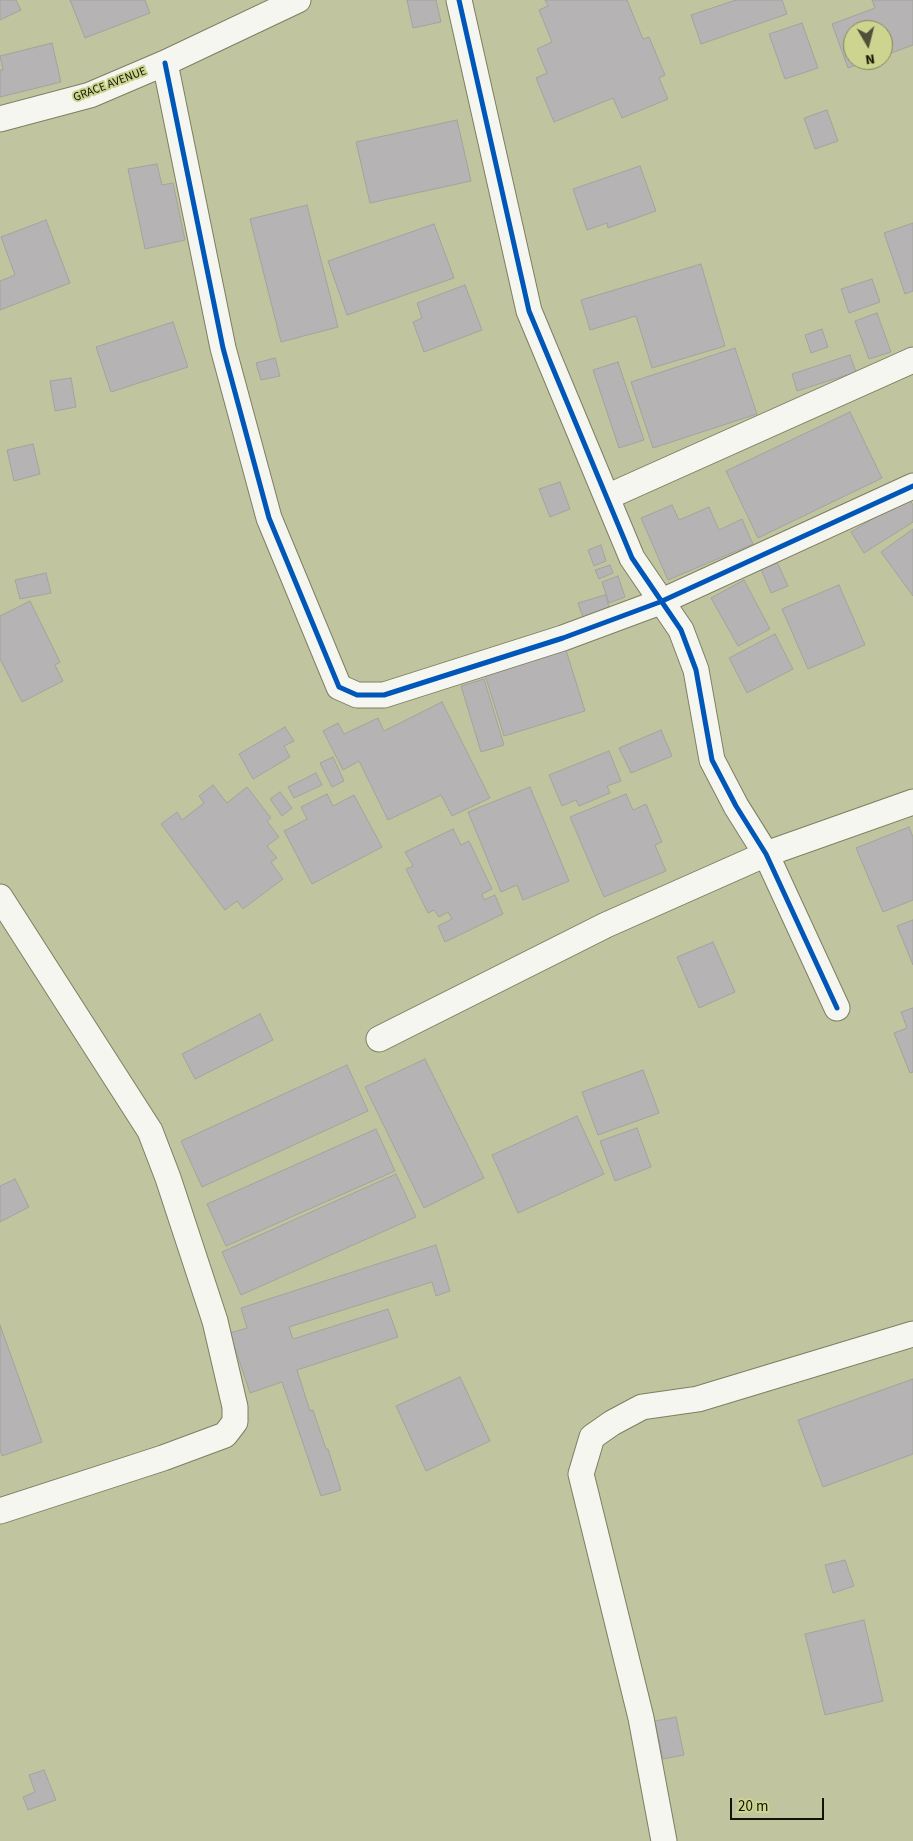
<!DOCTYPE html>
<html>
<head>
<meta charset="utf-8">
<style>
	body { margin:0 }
	#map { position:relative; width:913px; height:1841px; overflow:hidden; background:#c0c59f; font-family:"Source Sans 3",sans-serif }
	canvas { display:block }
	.north { position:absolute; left:843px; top:20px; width:50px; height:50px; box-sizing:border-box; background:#cdd490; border:1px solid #828756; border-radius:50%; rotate:172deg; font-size:14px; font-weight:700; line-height:20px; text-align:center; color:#111300 }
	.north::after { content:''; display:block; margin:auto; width:18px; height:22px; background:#4e5138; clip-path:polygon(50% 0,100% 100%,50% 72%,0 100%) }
	.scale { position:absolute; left:730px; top:1798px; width:94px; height:22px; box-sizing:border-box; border:2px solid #111300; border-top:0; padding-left:6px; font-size:15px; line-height:18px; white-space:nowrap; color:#111300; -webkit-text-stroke:4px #cdd490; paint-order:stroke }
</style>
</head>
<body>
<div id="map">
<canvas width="913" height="1841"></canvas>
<div class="north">N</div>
<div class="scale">20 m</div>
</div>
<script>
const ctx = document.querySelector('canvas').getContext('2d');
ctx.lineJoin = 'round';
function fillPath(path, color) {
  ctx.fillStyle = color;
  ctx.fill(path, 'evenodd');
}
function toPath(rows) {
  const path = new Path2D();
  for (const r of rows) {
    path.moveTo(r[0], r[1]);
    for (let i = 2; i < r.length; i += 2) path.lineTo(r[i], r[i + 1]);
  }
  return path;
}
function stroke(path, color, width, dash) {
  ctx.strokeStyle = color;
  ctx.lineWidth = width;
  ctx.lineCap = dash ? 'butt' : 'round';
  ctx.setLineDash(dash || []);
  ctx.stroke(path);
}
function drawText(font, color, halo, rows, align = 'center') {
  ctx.font = font + ' "Source Sans 3",sans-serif';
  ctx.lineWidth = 4;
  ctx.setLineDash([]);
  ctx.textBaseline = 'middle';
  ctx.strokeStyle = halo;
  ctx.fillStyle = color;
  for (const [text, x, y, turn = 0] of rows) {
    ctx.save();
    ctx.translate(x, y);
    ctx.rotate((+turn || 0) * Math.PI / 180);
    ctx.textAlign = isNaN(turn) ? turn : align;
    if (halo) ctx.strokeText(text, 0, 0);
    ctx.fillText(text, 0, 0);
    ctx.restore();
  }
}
const building = toPath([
	[0,0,16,0,21,10,0,20,0,0],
	[70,0,145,0,150,13,85,38,70,0],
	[407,0,436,0,441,22,413,28,407,0],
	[545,0,627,0,643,39,649,37,665,75,659,78,668,99,622,118,613,98,554,122,536,78,547,73,537,49,552,42,539,10,548,6,545,0],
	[736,0,782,0,787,14,701,44,691,15,736,0],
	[872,0,913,0,913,45,883,56,883,30,853,30,853,60,872,60,848,68,832,24,875,8,872,0],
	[802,23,818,68,785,79,769,34,802,23],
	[52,43,61,82,0,97,0,70,3,70,0,56,52,43],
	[827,110,838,141,815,149,804,118,827,110],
	[457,120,471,181,370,203,356,142,457,120],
	[157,164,162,185,173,183,185,240,145,249,128,169,157,164],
	[640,166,656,211,608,228,607,223,587,230,573,189,640,166],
	[307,205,338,327,281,342,250,219,307,205],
	[46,220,70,283,0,310,0,281,15,275,1,237,46,220],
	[913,223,913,291,905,294,884,233,913,223],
	[434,224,454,278,347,315,328,261,434,224],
	[701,264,725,346,652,368,636,316,590,330,581,300,701,264],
	[872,279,880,302,849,313,841,289,872,279],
	[465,285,482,330,424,352,413,322,422,318,417,303,465,285],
	[877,313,891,352,869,359,855,321,877,313],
	[173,322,188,367,111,392,96,347,173,322],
	[822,329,828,347,811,353,805,335,822,329],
	[735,348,757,414,653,448,631,382,735,348],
	[850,355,856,372,797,391,792,374,850,355],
	[275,358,280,376,261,380,256,363,275,358],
	[618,362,644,440,619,448,593,370,618,362],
	[71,378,76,407,55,411,50,381,71,378],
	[850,412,882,478,758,538,726,471,850,412],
	[33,444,40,474,14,481,7,450,33,444],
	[560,482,570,509,550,517,539,489,560,482],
	[908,497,913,505,913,522,864,553,851,532,908,497],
	[672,505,679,520,709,507,719,530,742,519,753,544,668,580,641,518,672,505],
	[913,529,913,596,881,552,913,529],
	[601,545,606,561,594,566,588,550,601,545],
	[777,562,788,586,771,593,761,569,777,562],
	[610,565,613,573,599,579,595,570,610,565],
	[46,573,51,593,20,599,15,580,46,573],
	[618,576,625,597,609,603,602,582,618,576],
	[744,580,770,629,738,646,711,598,744,580],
	[839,585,865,645,808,669,782,609,839,585],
	[605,595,611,612,584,620,578,603,605,595],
	[30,601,60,662,55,665,63,681,22,702,0,659,0,616,30,601],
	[775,634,793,669,747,693,729,658,775,634],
	[566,650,585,711,504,736,485,675,566,650],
	[484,679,504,745,481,752,461,686,484,679],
	[442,702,490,798,452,816,441,795,388,820,359,761,343,770,323,731,338,723,344,734,378,718,384,731,442,702],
	[285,727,294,741,284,746,290,757,253,779,239,754,285,727],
	[661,730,672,756,631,773,619,748,661,730],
	[609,751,621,781,607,786,610,793,579,806,576,800,562,806,549,775,609,751],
	[333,757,344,781,332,787,320,763,333,757],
	[316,773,322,785,294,798,288,787,316,773],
	[213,785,227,803,247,787,271,818,267,821,279,837,267,846,277,858,271,862,283,879,243,909,237,901,225,910,161,824,177,812,182,820,204,803,199,796,213,785],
	[530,787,569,881,523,900,517,885,501,892,468,812,530,787],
	[280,792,292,808,282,816,270,799,280,792],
	[327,794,333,806,354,795,382,847,312,884,284,831,307,819,301,807,327,794],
	[626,794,633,810,646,804,662,842,655,845,666,871,604,897,570,817,626,794],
	[909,827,913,837,913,900,883,912,856,848,909,827],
	[453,829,461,845,469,841,492,889,482,894,484,900,495,895,503,914,445,942,438,926,452,919,448,912,439,917,434,910,428,913,406,869,413,866,405,852,453,829],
	[913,920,913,965,897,926,913,920],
	[713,942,735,992,699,1008,677,957,713,942],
	[913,1008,913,1072,910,1073,894,1033,907,1028,901,1012,913,1008],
	[260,1014,273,1040,195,1079,182,1054,260,1014],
	[425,1059,484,1178,424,1208,365,1087,425,1059],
	[347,1065,368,1111,202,1187,181,1141,347,1065],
	[643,1070,659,1113,598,1135,582,1092,643,1070],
	[577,1116,604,1174,518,1213,492,1155,577,1116],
	[637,1128,651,1167,615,1181,600,1141,637,1128],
	[376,1129,395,1171,226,1246,207,1204,376,1129],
	[396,1174,416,1217,241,1295,222,1252,396,1174],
	[15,1179,29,1207,0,1222,0,1186,15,1179],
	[436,1245,450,1291,436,1296,432,1282,289,1327,293,1339,388,1309,398,1337,297,1370,310,1411,313,1410,326,1449,328,1449,341,1490,321,1496,282,1382,250,1393,230,1333,247,1328,241,1308,436,1245],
	[0,1325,42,1442,2,1456,0,1450,0,1325],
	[460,1377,490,1441,426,1471,396,1406,460,1377],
	[913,1379,913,1454,823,1487,798,1420,913,1379],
	[845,1560,854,1586,833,1593,825,1565,845,1560],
	[864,1620,883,1701,825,1715,805,1634,864,1620],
	[676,1717,684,1755,663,1759,655,1721,676,1717],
	[44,1770,56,1800,28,1810,23,1797,35,1792,29,1775,44,1770]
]);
const street = toPath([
	[459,0,529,311,632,558,681,630,696,670,712,760,736,806,766,854,837,1008],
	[165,63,223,348,269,518,339,687,357,695,384,695,563,638,660,602,913,486],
	[0,119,90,95,165,63,298,0],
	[607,497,913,360],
	[0,897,150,1131,168,1178,215,1321,235,1407,235,1422,225,1435,163,1458,0,1511],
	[379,1039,606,925,766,854,913,802],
	[664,1841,641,1718,581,1474,592,1437,612,1423,642,1407,698,1399,913,1334]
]);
const cycleway = toPath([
	[459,0,529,311,632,558,681,630,696,670,712,760,736,806,766,854,837,1008],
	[165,63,223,348,269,518,339,687,357,695,384,695,563,638,660,602,913,486]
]);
const streetNames = [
	["GRACE AVENUE",110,85,-21]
];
fillPath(building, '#b5b3b3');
stroke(building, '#a3a39d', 1);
stroke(street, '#7c7f61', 27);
stroke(street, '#f6f6f1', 25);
stroke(cycleway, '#0057b8', 5);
drawText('12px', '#111300', '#cdd490', streetNames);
</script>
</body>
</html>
